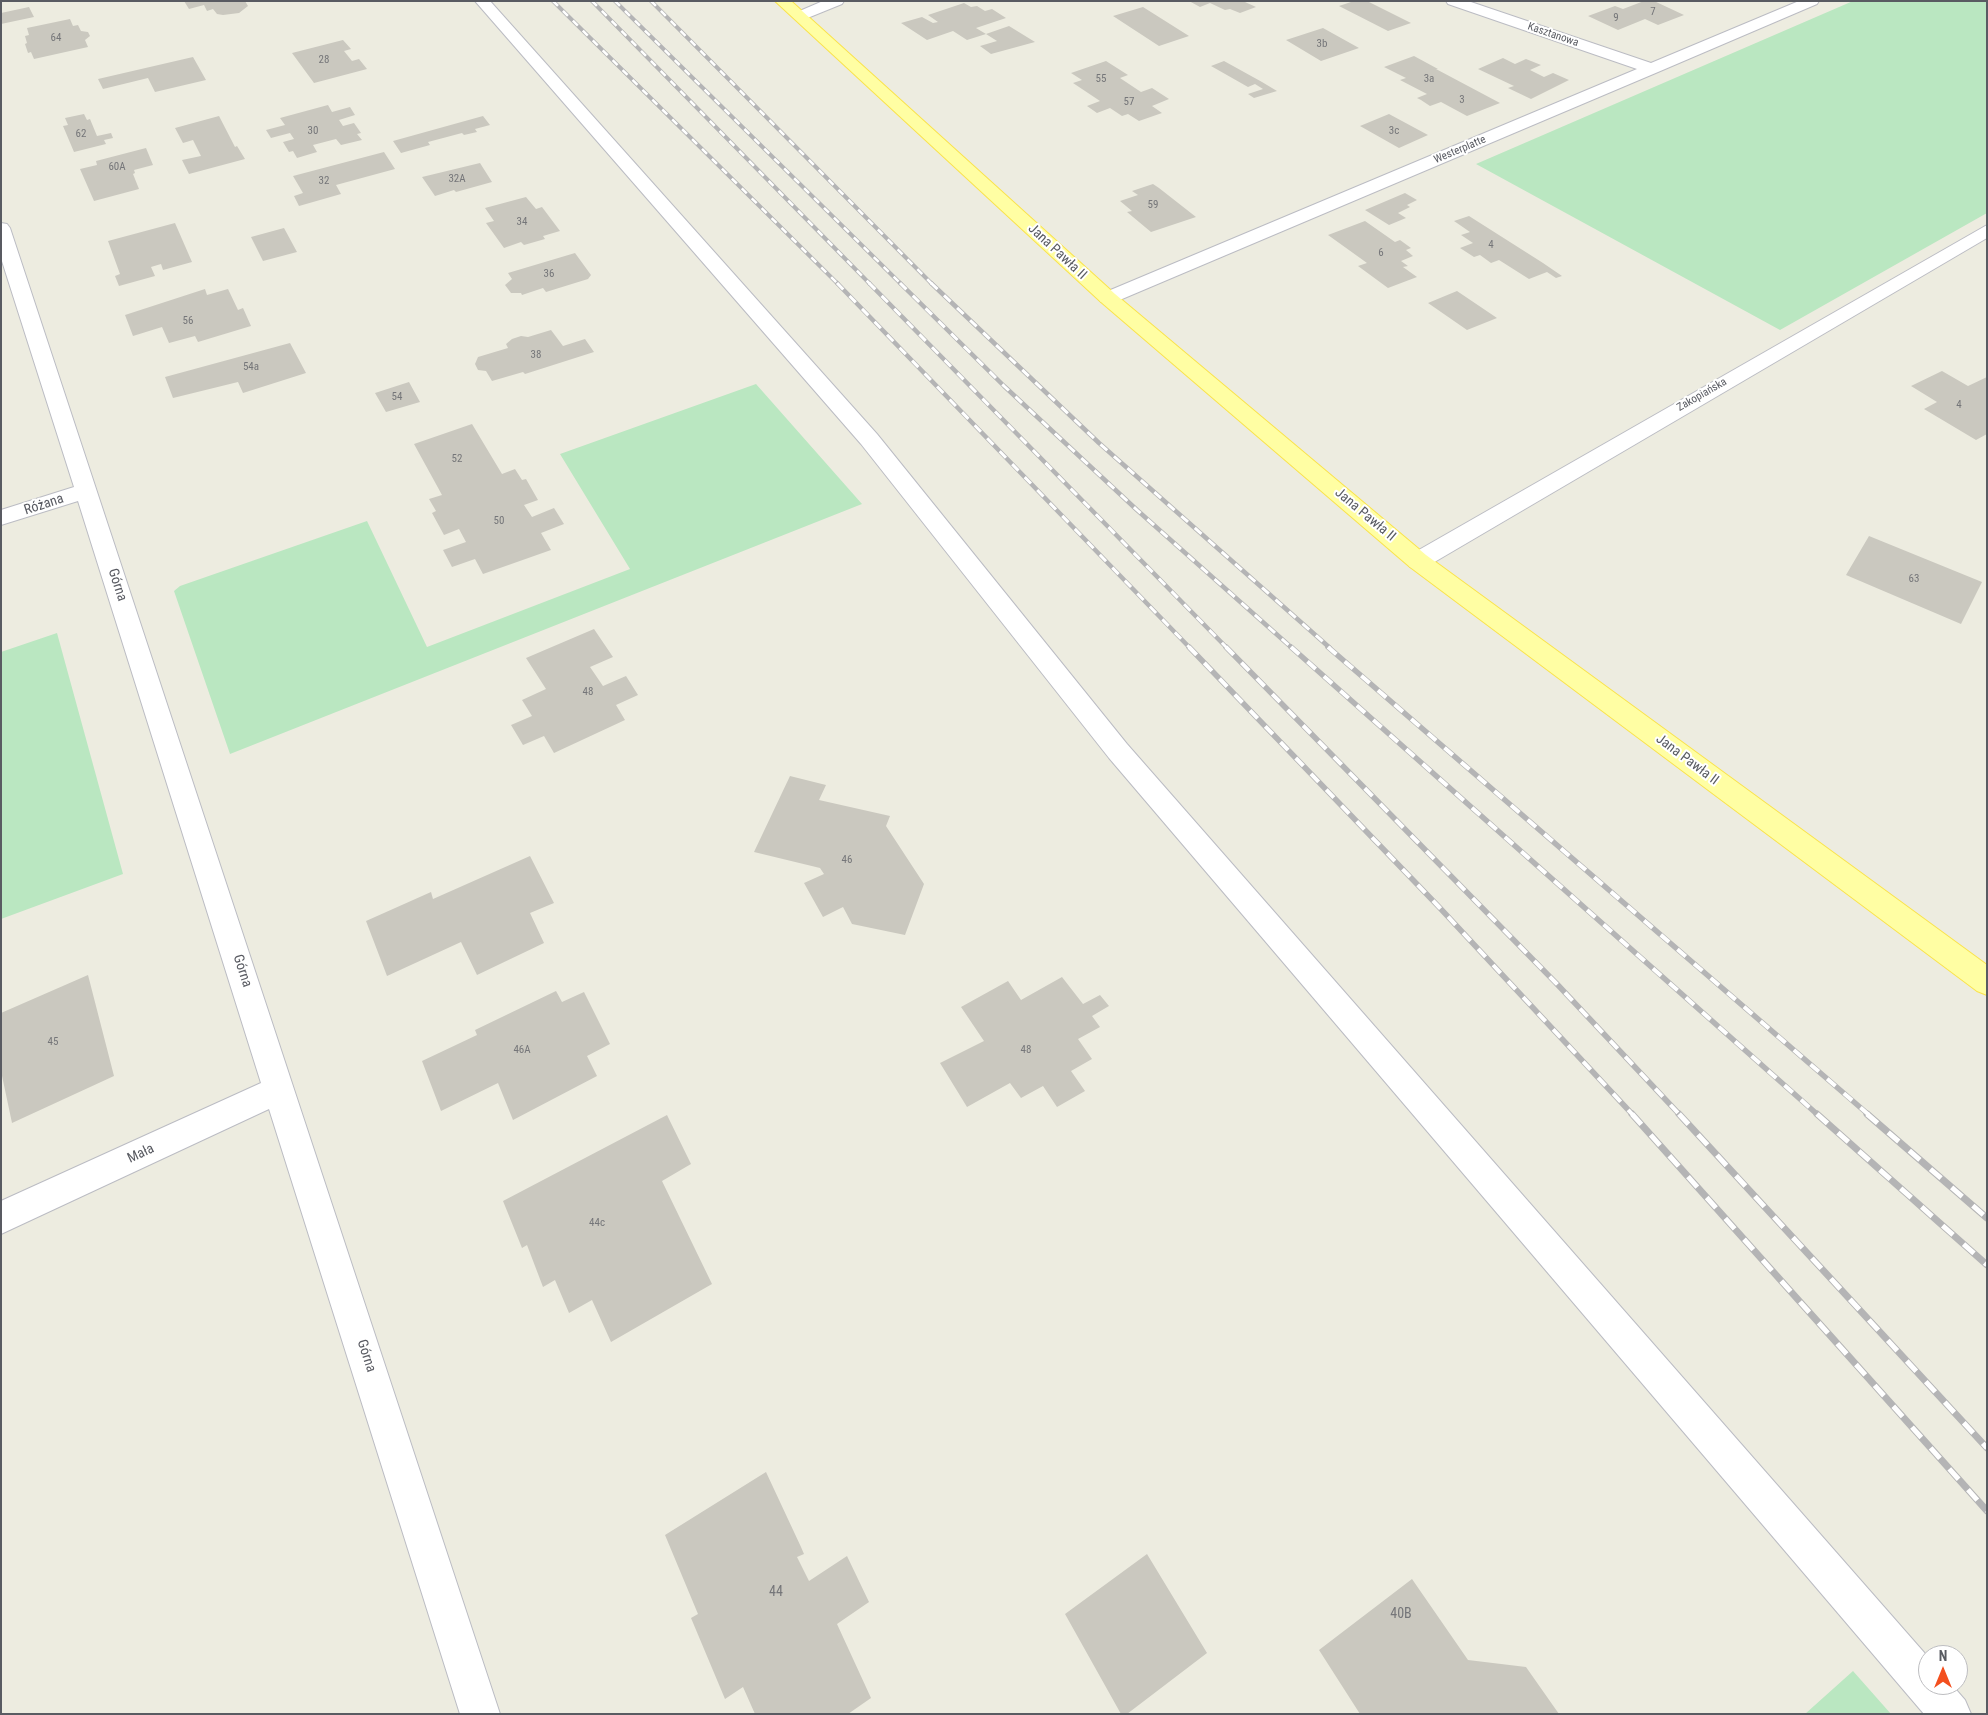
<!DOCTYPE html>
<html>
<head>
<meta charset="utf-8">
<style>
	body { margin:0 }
	#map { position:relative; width:1988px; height:1715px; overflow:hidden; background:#edece0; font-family:"Roboto Condensed",sans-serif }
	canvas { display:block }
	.frame { position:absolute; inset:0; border:2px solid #595b62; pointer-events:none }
	.north { position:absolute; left:1918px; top:1645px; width:50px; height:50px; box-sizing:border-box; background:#fff; border:1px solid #bdbdc0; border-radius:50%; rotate:0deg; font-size:14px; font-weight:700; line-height:20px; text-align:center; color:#595b62 }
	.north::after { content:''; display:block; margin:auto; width:18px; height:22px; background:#f3501f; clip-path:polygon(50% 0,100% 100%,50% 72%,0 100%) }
</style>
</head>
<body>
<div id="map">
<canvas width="1988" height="1715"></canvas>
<div class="frame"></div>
<div class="north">N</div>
</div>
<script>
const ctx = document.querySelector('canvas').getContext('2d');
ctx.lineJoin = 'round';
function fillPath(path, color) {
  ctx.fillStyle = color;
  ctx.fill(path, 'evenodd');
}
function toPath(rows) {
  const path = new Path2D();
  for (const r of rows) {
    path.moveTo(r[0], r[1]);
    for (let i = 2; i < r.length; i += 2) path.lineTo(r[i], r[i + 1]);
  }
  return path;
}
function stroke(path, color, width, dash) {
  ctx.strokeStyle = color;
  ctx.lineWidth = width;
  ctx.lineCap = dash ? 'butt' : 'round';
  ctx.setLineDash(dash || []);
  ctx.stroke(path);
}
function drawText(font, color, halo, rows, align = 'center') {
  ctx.font = font + ' "Roboto Condensed",sans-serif';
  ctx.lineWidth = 4;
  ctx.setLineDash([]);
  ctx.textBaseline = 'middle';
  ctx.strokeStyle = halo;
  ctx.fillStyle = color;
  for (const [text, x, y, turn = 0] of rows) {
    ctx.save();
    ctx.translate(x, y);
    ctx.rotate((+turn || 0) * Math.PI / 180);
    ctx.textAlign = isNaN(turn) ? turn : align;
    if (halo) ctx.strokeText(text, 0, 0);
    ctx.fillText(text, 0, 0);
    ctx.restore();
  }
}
const green = toPath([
	[1853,1,1987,1,1987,213,1780,330,1476,164],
	[756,384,862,504,230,754,174,591,180,586,367,521,427,647,630,569,560,454],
	[57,633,123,874,1,919,1,652],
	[1853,1671,1891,1714,1805,1714]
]);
const building = toPath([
	[184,1,245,1,248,6,239,13,223,15,217,14,213,9,207,11,204,5,189,9],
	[1189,1,1248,1,1245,2,1256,7,1240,13,1230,9,1225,10,1210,3,1200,7],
	[1354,1,1367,1,1411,23,1388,31,1339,6],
	[1644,1,1654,1,1684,15,1658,25,1645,19,1618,30,1588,16,1615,6,1623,9],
	[964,3,971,7,977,6,985,11,992,9,1006,18,976,28,986,34,967,40,953,31,927,40,901,23,922,17,933,23,938,22,928,15],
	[29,7,34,17,1,24,1,13],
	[1143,7,1189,36,1159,46,1113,16],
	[70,19,73,26,78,25,81,31,88,32,90,36,85,40,88,47,34,59,31,52,28,53,25,44,27,43,25,36,29,35,27,28],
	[1009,26,1035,42,991,54,980,46,997,41,986,34],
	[1323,28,1359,48,1321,61,1286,40],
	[343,40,351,49,344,51,352,61,359,59,367,69,314,83,292,53],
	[1414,56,1438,69,1436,69,1500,103,1467,116,1441,102,1430,106,1421,100,1417,98,1427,94,1400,80,1406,78,1384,67],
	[193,57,206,80,155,92,148,78,103,89,98,79],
	[1503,58,1515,64,1526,59,1541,65,1530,70,1544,77,1553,73,1569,80,1531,99,1508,88,1514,86,1478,69],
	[1106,61,1128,75,1120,78,1141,92,1152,88,1169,99,1152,106,1162,113,1139,121,1128,114,1122,116,1110,108,1097,113,1087,106,1100,101,1073,83,1082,80,1071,73],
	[1224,61,1262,82,1277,91,1254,98,1248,94,1263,89,1255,84,1248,87,1211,66],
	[328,105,332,112,350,107,355,115,339,120,343,126,354,123,361,133,357,134,362,140,341,145,336,139,313,145,317,152,297,158,293,151,289,152,283,142,294,139,290,133,271,138,266,130,285,125,280,118],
	[84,114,87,120,90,119,97,136,111,133,113,138,104,140,106,144,74,152,63,126,68,125,65,118],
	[1389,114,1428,135,1399,148,1360,126],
	[219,116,235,147,237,146,245,159,189,174,182,160,201,156,193,140,183,143,175,128],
	[483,116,490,125,475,129,477,132,464,135,462,133,428,142,430,145,401,153,393,141],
	[146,148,153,165,134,170,135,173,133,174,139,189,94,201,80,169,97,165,96,161],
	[384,152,395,169,336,185,341,194,299,206,294,196,303,193,293,176],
	[480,163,492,182,456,192,454,190,435,196,422,177],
	[1153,184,1159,188,1196,217,1151,232,1127,212,1132,211,1120,201,1138,195,1132,191],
	[1405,193,1417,200,1407,205,1410,207,1398,213,1406,218,1389,225,1365,210],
	[526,197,536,209,542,207,560,231,543,236,545,239,524,245,521,242,504,248,486,223,494,221,485,208],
	[1469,216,1543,263,1562,276,1556,278,1547,272,1529,279,1499,260,1491,263,1480,255,1474,257,1460,248,1473,243,1461,235,1470,232,1454,221],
	[1365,221,1395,242,1400,240,1411,248,1406,250,1413,256,1401,261,1408,266,1403,267,1417,277,1388,288,1358,266,1367,263,1328,235],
	[175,223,192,262,163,270,161,264,151,267,155,276,119,286,115,276,120,274,108,241],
	[284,228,297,252,263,261,251,237],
	[575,253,591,275,588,279,546,292,543,288,522,295,521,293,511,293,505,285,512,279,508,273],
	[205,289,207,295,228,289,238,310,243,308,251,326,198,342,195,336,169,343,162,327,133,336,125,315],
	[1457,291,1497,318,1467,330,1428,303],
	[551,330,563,346,585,339,594,352,525,374,523,372,492,381,486,371,478,370,475,364,478,357,508,348,506,344,512,339,521,336,528,337],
	[290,343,306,373,243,393,238,382,173,398,165,377],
	[1942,371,1968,386,1987,377,1987,434,1976,440,1924,409,1937,402,1911,386],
	[409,382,420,402,386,412,375,393],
	[472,424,502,474,515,469,522,480,526,479,538,500,524,505,532,517,554,508,564,524,541,533,551,550,483,574,475,559,452,567,443,550,466,542,459,529,444,535,432,513,436,511,429,499,442,495,414,444],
	[1869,536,1982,582,1961,624,1846,575],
	[594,629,613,657,590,667,603,686,626,676,638,695,616,705,625,720,554,753,544,736,523,745,511,725,532,716,522,700,546,689,526,658],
	[790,776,826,785,819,800,890,816,886,826,924,884,905,935,852,924,843,907,823,917,804,883,824,874,820,868,754,852],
	[530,856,554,903,530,913,544,943,477,975,461,942,387,976,366,921,431,892,433,899],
	[88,975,114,1076,12,1123,1,1071,1,1013],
	[1062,977,1083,1004,1100,995,1109,1006,1092,1016,1100,1027,1078,1039,1092,1059,1071,1071,1085,1091,1057,1107,1043,1086,1021,1098,1010,1083,967,1107,940,1063,984,1041,961,1007,1008,981,1021,1000],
	[556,991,562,1002,584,992,610,1044,587,1056,597,1076,513,1120,498,1083,441,1111,422,1061,477,1035,475,1030],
	[667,1115,691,1164,662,1181,712,1284,611,1342,592,1300,569,1313,555,1280,543,1287,527,1245,522,1248,503,1201],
	[766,1472,801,1547,804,1554,797,1557,809,1581,847,1556,869,1602,837,1624,871,1698,848,1714,755,1714,743,1687,725,1699,691,1618,698,1614,665,1535],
	[1147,1554,1207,1653,1127,1714,1121,1714,1065,1614],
	[1412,1579,1468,1660,1526,1667,1559,1714,1360,1714,1319,1650]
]);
const minor = toPath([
	[475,1,490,1,877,434,1127,744,1928,1657,1928,1685,1952,1685,1965,1700,1971,1714,1924,1714,1109,758,861,444,475,1],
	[823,1,844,1,842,4,805,19,800,21,792,16,795,13,823,1],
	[1446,1,1468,1,1651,63,1799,1,1819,1,1817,4,1658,72,1115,302,1101,302,1098,298,1101,294,1637,69,1448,4,1446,1],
	[1,223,7,224,10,228,500,1714,460,1714,269,1109,1,1234,1,1201,261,1083,78,501,1,525,1,510,74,487,1,258,1,223],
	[1987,225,1987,238,1426,567,1418,569,1410,567,1406,561,1410,555,1987,225]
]);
const major = toPath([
	[775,1,791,1,1115,294,1426,555,1987,965,1987,995,1977,991,1410,567,1101,302,775,1]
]);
const railFar3 = toPath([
	[553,1,838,284],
	[592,1,870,284],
	[615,1,901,284],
	[651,1,932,284]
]);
const railFar2 = toPath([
	[837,283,1190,648],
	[869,283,1227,648],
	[900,283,1004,386,1137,510,1292,648],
	[931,283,1099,443,1330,648]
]);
const railFar1 = toPath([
	[1189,647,1439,907,1633,1115],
	[1226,647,1556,983,1680,1115],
	[1291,647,1818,1115],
	[1328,647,1869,1115]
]);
const rail = toPath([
	[1632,1114,1987,1511],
	[1679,1114,1987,1448],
	[1817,1114,1987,1265],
	[1867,1114,1987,1218]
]);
const numberNames = [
	["7",1653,12],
	["9",1616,18],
	["64",56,38],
	["3b",1322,44],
	["28",324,60],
	["55",1101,79],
	["3a",1429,79],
	["3",1462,100],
	["57",1129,102],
	["30",313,131],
	["3c",1394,131],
	["62",81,134],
	["60A",117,167],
	["32A",457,179],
	["32",324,181],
	["59",1153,205],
	["34",522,222],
	["4",1491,245],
	["6",1381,253],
	["36",549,274],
	["56",188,321],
	["38",536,355],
	["54a",251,367],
	["54",397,397],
	["4",1959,405],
	["52",457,459],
	["50",499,521],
	["63",1914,579],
	["48",588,692],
	["46",847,860],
	["45",53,1042],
	["46A",522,1050],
	["48",1026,1050],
	["44c",597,1223]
];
const farStreetnames = [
	["Kasztanowa",1553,35,19],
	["Westerplatte",1460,150,-23],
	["Zakopiańska",1702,395,-30]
];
const streetNames = [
	["Jana Pawła II",1057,252,43],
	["Różana",44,505,-18],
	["Jana Pawła II",1365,515,40],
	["Górna",117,585,72],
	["Jana Pawła II",1687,760,37],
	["Górna",242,971,72],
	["Mała",141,1154,-25],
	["Górna",366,1356,72]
];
const nearNumbernames = [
	["44",776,1592],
	["40B",1401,1614]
];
fillPath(green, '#bae7c1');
fillPath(building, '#cac8bf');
stroke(minor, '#bbbcc3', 2);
stroke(major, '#fae34c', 2);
fillPath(minor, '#fff');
fillPath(major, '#fffea3');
stroke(railFar3, '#b4b4b5', 4);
stroke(railFar2, '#b4b4b5', 4.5);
stroke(railFar1, '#b4b4b5', 5.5);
stroke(rail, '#b4b4b5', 7);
stroke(railFar3, '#fff', 2.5, [7]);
stroke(railFar2, '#fff', 3, [9]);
stroke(railFar1, '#fff', 4, [11]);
stroke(rail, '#fff', 5, [14]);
drawText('11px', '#757679', null, numberNames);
drawText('11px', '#595b62', '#fff', farStreetnames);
drawText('14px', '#595b62', '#fff', streetNames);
drawText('14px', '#757679', null, nearNumbernames);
</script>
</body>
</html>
